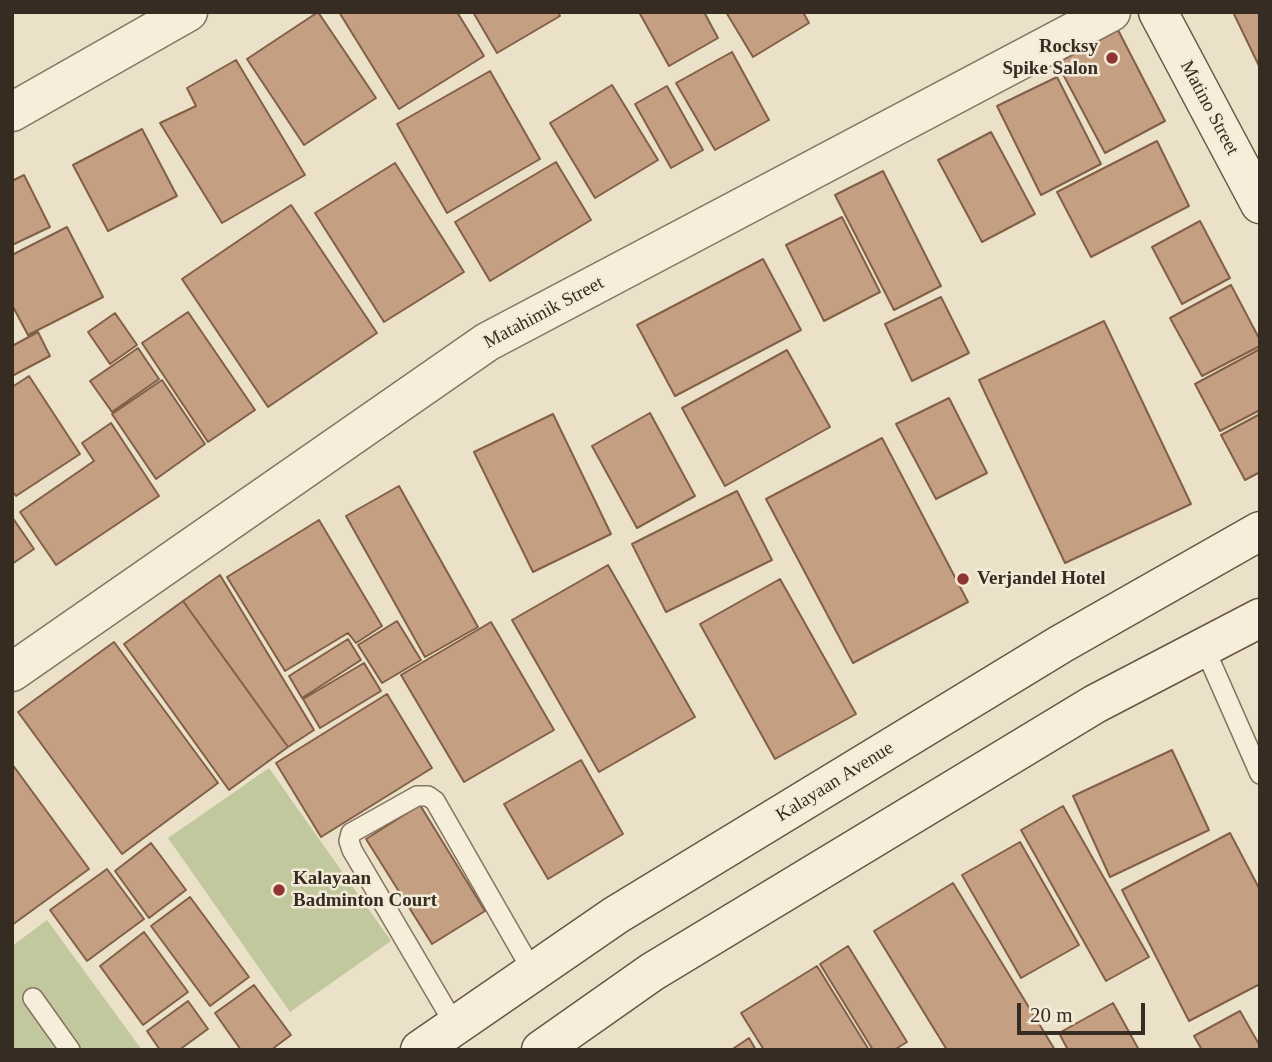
<!DOCTYPE html>
<html>
<head>
<meta charset="utf-8">
<style>
	body { margin:0 }
	#map { position:relative; width:1272px; height:1062px; overflow:hidden; background:#ebe1c8; font-family:Georgia,serif }
	canvas { display:block }
	.frame { position:absolute; inset:0; border:14px solid #372c21; pointer-events:none }
	.scale { position:absolute; left:1017px; top:1003px; width:128px; height:32px; box-sizing:border-box; border:4px solid #372c21; border-top:0; padding-left:9px; font-size:21px; line-height:24px; white-space:nowrap; color:#372c21; -webkit-text-stroke:5px #f3ebd7; paint-order:stroke }
</style>
</head>
<body>
<div id="map">
<canvas width="1272" height="1062"></canvas>
<div class="frame"></div>
<div class="scale">20 m</div>
</div>
<script>
const ctx = document.querySelector('canvas').getContext('2d');
ctx.lineJoin = 'round';
function fillPath(path, color) {
  ctx.fillStyle = color;
  ctx.fill(path, 'evenodd');
}
function toPath(rows) {
  const path = new Path2D();
  for (const r of rows) {
    path.moveTo(r[0], r[1]);
    for (let i = 2; i < r.length; i += 2) path.lineTo(r[i], r[i + 1]);
  }
  return path;
}
function stroke(path, color, width, dash) {
  ctx.strokeStyle = color;
  ctx.lineWidth = width;
  ctx.lineCap = dash ? 'butt' : 'round';
  ctx.setLineDash(dash || []);
  ctx.stroke(path);
}
function drawText(font, color, halo, rows, align = 'center') {
  ctx.font = font + ' Georgia,serif';
  ctx.lineWidth = 5;
  ctx.setLineDash([]);
  ctx.textBaseline = 'middle';
  ctx.strokeStyle = halo;
  ctx.fillStyle = color;
  for (const [text, x, y, turn = 0] of rows) {
    ctx.save();
    ctx.translate(x, y);
    ctx.rotate((+turn || 0) * Math.PI / 180);
    ctx.textAlign = isNaN(turn) ? turn : align;
    if (halo) ctx.strokeText(text, 0, 0);
    ctx.fillText(text, 0, 0);
    ctx.restore();
  }
}
const green = toPath([
	[269,768,391,941,290,1012,168,838],
	[47,920,142,1050,12,1050,12,946]
]);
const building = toPath([
	[318,12,376,98,304,145,247,59,318,12],
	[339,12,457,12,484,56,399,109,339,12],
	[473,12,558,12,560,16,497,53,473,12],
	[639,12,704,12,718,38,669,66,639,12],
	[726,12,803,12,809,23,753,57,726,12],
	[1233,12,1260,12,1260,68,1233,12],
	[1118,30,1165,121,1105,153,1057,63,1118,30],
	[732,52,769,120,715,150,676,83,732,52],
	[236,60,305,175,222,223,160,123,196,106,187,88,236,60],
	[490,71,540,159,447,213,397,124,490,71],
	[1057,77,1101,164,1041,195,997,106,1057,77],
	[612,85,658,160,595,198,550,123,612,85],
	[667,86,703,150,671,168,635,104,667,86],
	[142,129,177,196,108,231,73,165,142,129],
	[991,132,1035,214,982,242,938,160,991,132],
	[1157,141,1189,206,1091,257,1057,192,1157,141],
	[556,162,591,220,490,281,455,222,556,162],
	[395,163,464,272,384,322,315,213,395,163],
	[883,171,941,286,894,310,835,195,883,171],
	[24,175,50,227,12,245,12,181,24,175],
	[291,205,377,333,268,407,182,279,291,205],
	[842,217,880,292,824,321,786,245,842,217],
	[1200,221,1230,278,1182,304,1152,247,1200,221],
	[67,227,103,297,28,335,12,305,12,255,67,227],
	[763,259,801,330,675,396,637,325,763,259],
	[1231,285,1260,340,1260,346,1202,376,1170,318,1231,285],
	[941,297,969,353,912,381,885,324,941,297],
	[188,312,255,410,208,442,142,343,188,312],
	[115,313,137,345,110,364,88,332,115,313],
	[1104,321,1191,504,1065,563,979,380,1104,321],
	[38,332,50,356,12,376,12,346,38,332],
	[138,348,159,379,112,412,90,381,138,348],
	[1260,349,1260,410,1220,431,1195,384,1260,349],
	[787,350,830,427,725,486,682,408,787,350],
	[29,376,80,454,16,496,12,491,12,387,29,376],
	[162,380,205,444,156,479,112,414,162,380],
	[949,398,987,473,936,499,896,424,949,398],
	[650,413,695,496,637,528,592,446,650,413],
	[553,414,611,534,533,572,474,452,553,414],
	[1260,414,1260,472,1245,480,1221,435,1260,414],
	[111,423,159,496,56,565,20,512,94,461,82,443,111,423],
	[882,438,968,602,853,663,766,499,882,438],
	[399,486,478,627,425,657,346,516,399,486],
	[737,491,772,560,666,612,632,544,737,491],
	[12,517,34,549,12,564,12,517],
	[319,520,382,626,356,643,348,633,285,671,227,577,319,520],
	[608,565,695,717,599,772,512,620,608,565],
	[220,575,314,730,288,747,183,601,220,575],
	[780,579,856,714,775,759,700,624,780,579],
	[183,601,288,747,229,790,124,644,183,601],
	[397,621,421,660,382,683,358,645,397,621],
	[491,622,554,730,464,782,401,675,491,622],
	[348,639,361,660,302,698,289,676,348,639],
	[114,642,218,783,122,854,18,712,114,642],
	[364,663,381,691,320,728,303,699,364,663],
	[387,694,432,768,321,837,276,763,387,694],
	[1172,750,1209,830,1110,877,1073,796,1172,750],
	[581,760,623,834,548,879,504,804,581,760],
	[12,764,89,869,12,925,12,764],
	[420,805,485,911,432,944,366,839,420,805],
	[1063,806,1149,957,1106,981,1021,830,1063,806],
	[1230,833,1260,890,1260,984,1189,1021,1122,890,1230,833],
	[1020,842,1079,945,1021,978,962,875,1020,842],
	[151,843,186,890,149,918,115,871,151,843],
	[107,869,144,919,87,961,50,910,107,869],
	[953,883,1055,1050,947,1050,874,931,953,883],
	[190,897,249,977,210,1006,151,926,190,897],
	[144,932,188,992,143,1025,100,966,144,932],
	[848,946,907,1042,894,1050,873,1050,820,964,848,946],
	[817,966,869,1050,764,1050,741,1013,817,966],
	[254,985,291,1035,271,1050,241,1050,215,1013,254,985],
	[188,1001,208,1029,179,1050,160,1050,147,1031,188,1001],
	[1113,1003,1139,1050,1068,1050,1059,1033,1113,1003],
	[1240,1011,1260,1046,1260,1050,1202,1050,1194,1036,1240,1011],
	[749,1038,756,1050,731,1050,749,1038]
]);
const lane = toPath([
	[1204,647,1260,774],
	[33,998,70,1050],
	[455,1025,352,850,349,841,351,833,417,796,428,796,435,801,533,972]
]);
const street = toPath([
	[12,112,188,12],
	[12,672,487,342,1111,12]
]);
const secondary = toPath([
	[1158,12,1260,204],
	[420,1050,616,915,1061,644,1260,531],
	[541,1050,652,972,1095,704,1260,618]
]);
const markers = [
	[1112,58,7,"#8f3534"],
	[963,579,7,"#8f3534"],
	[279,890,7,"#8f3534"]
];
const poiNames = [
	["Rocksy",1098,47,"right"],
	["Spike Salon",1098,69,"right"],
	["Verjandel Hotel",977,579],
	["Kalayaan",293,879],
	["Badminton Court",293,901]
];
const streetNames = [
	["Matino Street",1209,108,62],
	["Matahimik Street",544,313,-28],
	["Kalayaan Avenue",835,782,-32]
];
fillPath(green, '#c2c89d');
fillPath(building, '#c59f82');
stroke(building, '#825f47', 2);
stroke(lane, '#85745f', 22);
stroke(street, '#85745f', 41);
stroke(secondary, '#675542', 41);
stroke(lane, '#f6eedb', 19);
stroke(street, '#f6eedb', 38);
stroke(secondary, '#f6eedb', 38);
for (const [x, y, r, color] of markers) {
  const dot = new Path2D();
  dot.arc(x, y, r, 0, 2 * Math.PI);
  ctx.fillStyle = color;
  ctx.fill(dot);
  stroke(dot, '#f3ebd7', 2.5);
}
drawText('bold 19px', '#372c21', '#f3ebd7', poiNames, 'left');
drawText('19px', '#372c21', '#f3ebd7', streetNames);
</script>
</body>
</html>
